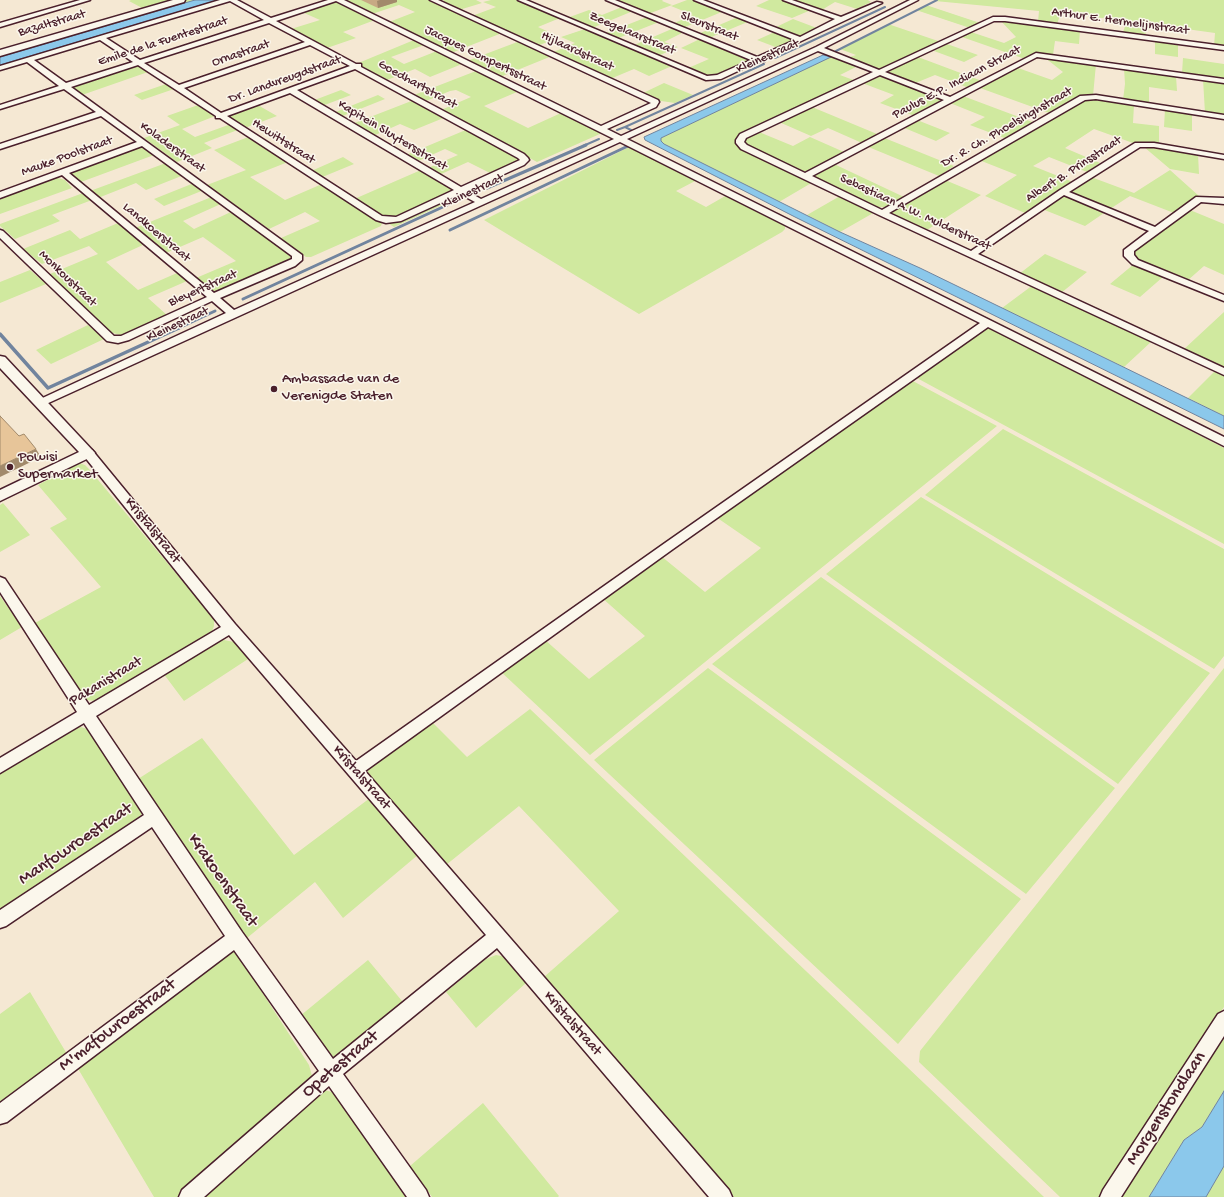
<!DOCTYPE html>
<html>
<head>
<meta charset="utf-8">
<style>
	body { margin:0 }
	canvas { display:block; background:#f5e8d3 }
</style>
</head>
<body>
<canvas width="1224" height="1197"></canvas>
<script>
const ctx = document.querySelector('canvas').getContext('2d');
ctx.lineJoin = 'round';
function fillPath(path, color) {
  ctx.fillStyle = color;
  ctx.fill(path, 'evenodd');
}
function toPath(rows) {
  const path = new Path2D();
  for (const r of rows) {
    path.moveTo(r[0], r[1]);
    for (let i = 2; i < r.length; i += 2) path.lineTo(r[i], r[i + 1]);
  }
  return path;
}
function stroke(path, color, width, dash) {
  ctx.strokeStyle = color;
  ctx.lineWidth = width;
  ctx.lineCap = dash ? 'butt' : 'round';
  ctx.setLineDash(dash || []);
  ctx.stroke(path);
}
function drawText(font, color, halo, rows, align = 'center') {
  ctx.font = font + ' "Gochi Hand",sans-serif';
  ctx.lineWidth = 3;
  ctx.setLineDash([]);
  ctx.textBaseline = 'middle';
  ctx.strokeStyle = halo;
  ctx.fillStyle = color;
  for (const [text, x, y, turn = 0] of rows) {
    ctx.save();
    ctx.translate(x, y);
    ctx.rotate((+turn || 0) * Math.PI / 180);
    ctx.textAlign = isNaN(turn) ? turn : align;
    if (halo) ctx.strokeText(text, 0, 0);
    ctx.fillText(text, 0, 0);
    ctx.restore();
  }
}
const green = toPath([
	[131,0,176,0,144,9,129,1],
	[187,0,195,0,0,57,0,55],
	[218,0,224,0,0,67,0,65],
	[344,0,429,0,502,33,451,53,389,22,415,12,399,5,372,14],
	[444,0,476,0,482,3,459,10,442,3],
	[491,0,517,0,560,18,538,27,560,37,537,46,472,16,496,7,483,2],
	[620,0,663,0,662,1,672,5,648,14,616,1],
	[687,0,693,0,724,11,683,28,672,24,693,15,671,6],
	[769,0,783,0,811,10,792,18,756,6],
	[789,0,868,0,871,2,857,9,835,2,820,11],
	[937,0,1224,0,1224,47,1214,46,1215,33,1150,24,1145,35,1123,32,1127,21,1061,13,1057,24,1038,22,1039,11,935,1],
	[336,2,375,20,343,32,356,38,327,48,291,29,320,20,302,12],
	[926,5,980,23,970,28,916,10],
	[622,7,633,11,592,28,567,18,589,10,602,15],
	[647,17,659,22,616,39,604,34],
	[738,17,750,21,709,38,698,34],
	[793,19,822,30,803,38,774,28],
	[999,19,1080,30,1079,44,1055,41,1053,55,1034,54,1025,59,962,37,971,32,1004,43,1016,37],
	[888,24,941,42,884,69,874,69,847,58,856,55,840,49],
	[674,28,684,32,664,42,678,47,658,56,632,46],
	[585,29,672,66,649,76,634,69,610,79,551,53,575,43,561,37],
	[777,31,795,40,778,48,757,40],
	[700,39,747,57,750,60,715,77,708,77,686,69,709,59,681,48],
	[414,40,424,45,391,57,404,64,437,51,462,64,430,77,415,69,387,80,356,64],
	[1155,40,1178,43,1178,57,1155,54],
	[520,41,552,56,500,77,467,61],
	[947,44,978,55,964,62,934,51],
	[832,56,858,66,840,75,856,81,740,136,736,139,735,142,738,147,813,182,779,202,664,144,661,141,661,138],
	[918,57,982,81,969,88,935,75,913,84,886,72],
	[1044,57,1096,64,1093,96,1052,114,980,88,1018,68,1052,80,1063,72],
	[1183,58,1224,64,1224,79,1182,73],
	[135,66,139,66,148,72,82,95,72,88,73,86],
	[1124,68,1176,76,1177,91,1149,87,1149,104,1123,100,1125,84],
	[476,71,517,92,484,106,528,128,561,113,602,133,537,162,441,110,471,97,456,90,450,91,426,101,414,95],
	[878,75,882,75,938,97,940,101,915,116,880,103,894,95,862,83],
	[1203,79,1224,82,1224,116,1205,113],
	[664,83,693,95,675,103,654,100,641,94],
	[166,84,174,89,142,100,134,95],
	[341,90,351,95,322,106,312,101],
	[378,95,385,99,340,117,333,113],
	[963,96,1035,123,1007,139,970,125,985,117,950,103],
	[1087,99,1134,105,1133,123,1159,126,1159,144,1135,142,1133,143,1094,129,1065,148,1100,163,1087,172,1049,157,1033,166,1073,182,1025,213,985,196,1017,175,979,160],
	[414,100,446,117,414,130,400,124,373,136,352,124],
	[201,104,218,115,182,129,195,137,231,124,240,129,204,143,212,148,177,162,144,138,180,125,167,116],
	[256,104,277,116,242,129,225,118,226,115],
	[812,107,877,134,862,143,828,128,811,136,779,122],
	[1165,109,1192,113,1192,131,1164,127],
	[917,120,950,133,936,141,902,127],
	[468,129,521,159,520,161,492,174,468,162,439,175,428,168,458,155,445,149,416,162,406,155],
	[759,132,793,146,810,137,844,152,809,171,799,171,744,143,744,140],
	[251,136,288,162,250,177,285,200,322,184,382,223,381,226,311,257,306,257,281,238,320,221,305,212,269,229,207,185,246,170,214,150],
	[882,137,954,166,939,176,866,146],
	[141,146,154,155,81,182,70,174,70,171],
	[631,146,697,180,676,191,706,207,727,195,785,225,785,229,782,232,639,314,484,220],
	[1149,146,1198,154,1199,174,1170,169,1144,147],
	[343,157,354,164,320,178,309,172],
	[166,163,184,175,146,190,136,183,98,198,90,191],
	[834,164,904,197,887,207,877,207,817,179,815,176,816,173],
	[421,170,464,195,394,227,352,200],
	[1170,170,1199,196,1174,213,1130,196,1110,209,1072,193,1070,191,1091,177,1134,193],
	[58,178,65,180,72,188,0,214,0,197,52,179],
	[945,180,981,195,927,230,890,213],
	[194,183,204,190,164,206,154,199],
	[83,193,92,200,52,215,60,221,15,239,0,226,0,224],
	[214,196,223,203,183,221,194,229,233,211,292,252,294,258,223,291,216,292,211,290,196,278,236,261,203,237,166,253,135,228],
	[840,196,875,212,840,232,807,215],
	[1062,196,1068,197,1107,211,1085,226,1042,209],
	[1190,210,1224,224,1224,275,1204,266,1187,281,1134,258,1132,254,1134,251],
	[118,223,145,244,106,262,138,290,177,273,187,281,148,298,168,316,128,333,121,335,109,332,50,274,98,254,89,246,42,264,23,249,70,230,80,239],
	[1045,254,1087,272,1061,293,1019,274],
	[1134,264,1164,276,1140,297,1110,284],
	[30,270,46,284,0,303,0,282],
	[1033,285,1152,341,1124,367,1002,308],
	[1224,312,1224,370,1183,350],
	[88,325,104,339,51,364,36,350],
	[989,327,1224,448,1224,544,915,377],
	[1216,370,1224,374,1224,416,1188,398],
	[911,380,997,426,590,755,499,670,544,639,589,679,645,636,601,597,661,556,705,592,761,548,716,517],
	[1003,429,1224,549,1224,656,1214,669,925,495],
	[79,463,85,465,89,469,214,619,214,626,212,631,157,666,96,701,87,700,82,695,35,623,101,587,50,528,67,519,38,485],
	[921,497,1210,673,1118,784,826,574],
	[3,503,30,535,0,552,0,505],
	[821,577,1115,788,1026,894,712,664],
	[0,596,22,627,0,640],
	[224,640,234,642,248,659,184,701,163,673,215,642],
	[708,668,1021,899,898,1044,594,760],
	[1224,668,1224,1007,1101,1197,1060,1197,919,1062,920,1051],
	[530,709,1044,1197,734,1197,544,977,619,911,519,806,446,865,368,777,368,770,375,761,432,722,467,757],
	[81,727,87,729,142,812,140,820,0,915,0,771,72,728],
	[202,738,294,855,370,798,419,854,343,918,315,882,247,938,138,779],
	[227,952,234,952,240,958,309,1065,312,1076,309,1086,183,1197,154,1197,77,1067],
	[496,955,506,957,526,983,476,1028,446,992,486,959],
	[368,960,407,1007,342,1059,332,1059,300,1016],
	[30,992,67,1054,0,1106,0,1014],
	[1224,1031,1224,1091,1202,1127,1184,1140,1149,1197,1119,1197],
	[324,1090,332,1092,339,1098,406,1197,201,1197],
	[483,1103,559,1196,558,1197,432,1197,410,1166],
	[1224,1166,1224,1197,1206,1197]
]);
const water = toPath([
	[195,0,218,0,0,65,0,57,195,0],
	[823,55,831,57,661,138,661,141,664,144,840,232,920,268,1224,416,1224,429,795,217,645,140,644,137,823,55],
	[1224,1091,1224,1166,1206,1197,1149,1197,1184,1140,1202,1127,1224,1091]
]);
const streamFar2 = toPath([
	[836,51,937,0],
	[775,58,885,7],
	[617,130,625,127],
	[631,130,625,127,764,64],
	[583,146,599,139]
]);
const streamFar1 = toPath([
	[487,188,586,145],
	[450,230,628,146],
	[243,299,458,200],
	[179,328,215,311]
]);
const stream = toPath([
	[0,334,48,388,181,327]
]);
const minor = toPath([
	[80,0,90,0,0,27,0,23,80,0],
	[220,0,237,0,271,18,328,0,344,0,601,126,651,103,430,0,438,0,658,100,659,102,656,107,607,129,621,136,816,47,910,0,918,0,824,48,879,70,993,17,1005,17,1224,46,1224,50,1005,21,994,21,885,72,950,97,1036,53,1224,79,1224,83,1037,57,812,176,882,210,1080,96,1096,95,1224,115,1224,119,1096,99,1085,100,889,213,971,251,1060,190,1135,143,1154,143,1224,155,1224,159,1154,147,1140,147,1069,192,1155,227,1196,197,1224,198,1224,204,1201,202,1134,251,1134,255,1138,260,1224,295,1224,301,1132,264,1124,256,1124,250,1149,231,1064,195,978,254,1224,368,1224,375,879,215,741,149,736,143,736,140,740,134,873,72,818,51,627,139,1224,437,1224,446,988,327,673,549,365,771,729,1190,732,1197,709,1197,497,948,343,1074,426,1190,429,1197,407,1197,329,1086,204,1197,179,1197,182,1190,319,1071,234,950,7,1122,0,1124,0,1103,225,936,152,827,6,926,0,928,0,910,144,815,84,723,0,773,0,758,77,712,0,592,0,577,5,579,89,705,221,627,84,456,82,453,84,450,92,450,235,624,356,761,665,543,980,323,620,142,44,405,36,405,35,403,36,401,226,313,212,301,129,340,118,343,107,341,0,238,0,230,3,231,114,336,121,336,207,297,62,175,0,198,0,192,137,142,101,116,0,149,0,144,96,112,64,89,0,109,0,105,59,86,27,62,0,70,0,66,220,0],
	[230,1,264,20,140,60,106,38,230,1],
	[336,1,614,139,481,199,467,191,524,165,529,160,528,158,524,154,361,67,361,64,356,64,276,21,336,1],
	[269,23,305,42,179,85,144,63,269,23],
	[100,40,133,62,66,83,34,60,100,40],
	[310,45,350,66,221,113,184,88,310,45],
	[138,65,216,116,216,118,220,118,376,220,386,223,401,221,460,194,475,202,234,310,220,298,295,266,302,260,302,255,71,87,138,65],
	[355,69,518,158,520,160,461,187,297,90,355,69],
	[880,75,944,100,805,173,747,145,744,142,746,138,880,75],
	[290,93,454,190,396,217,382,216,227,116,290,93],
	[142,146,292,256,292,259,214,293,69,173,142,146],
	[229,635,486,935,333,1059,242,932,96,716,229,635],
	[518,0,526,0,707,76,717,75,751,60,606,0,615,0,757,57,795,40,694,0,703,0,800,37,835,19,783,0,792,0,841,17,877,2,882,3,763,59,765,61,763,62,757,62,721,79,706,80,518,0],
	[1224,1011,1224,1036,1121,1197,1100,1197,1103,1190,1218,1014,1224,1011]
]);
const tertiary = toPath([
	[173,0,185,0,184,2,0,56,0,50,173,0],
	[0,356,5,357,95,453,93,456,0,501,0,490,79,452,0,368,0,356]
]);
const wall = toPath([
	[361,0,397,0,397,2,378,8]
]);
const shadedWall = toPath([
	[380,0,397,0,397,2,378,8,377,1],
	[36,449,41,457,0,477,0,466]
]);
const building = toPath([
	[0,416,19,436,24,434,36,449,0,466,0,416]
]);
const markers = [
	[274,389,4,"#4a1f2b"],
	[10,467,4,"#4a1f2b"]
];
const farStreetnames = [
	["Arthur E. Hermelijnstraat",1120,22,8],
	["Bazaltstraat",52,24,-16],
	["Sleurstraat",709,27,22],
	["Zeegelaarstraat",632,34,23],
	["Emile de la Fuentestraat",163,42,-18],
	["Hijlaardstraat",577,52,25],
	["Ornastraat",241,54,-19],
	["Kleinestraat",768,57,-24],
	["Jacques Gompertsstraat",485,59,26],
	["Dr. Landvreugdstraat",285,80,-20],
	["Paulus E.P. Indiaan Straat",957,83,-28],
	["Goedhartstraat",417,85,29],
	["Dr. R. Ch. Phoelsinghstraat",1007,128,-30],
	["Kapitein Sluytersstraat",392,136,31],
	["Hewittstraat",283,142,33],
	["Koladerstraat",172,148,36],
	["Mauke Poolstraat",67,157,-20],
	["Albert B. Prinsstraat",1074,170,-33],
	["Kleinestraat",473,192,-25],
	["Sebastiaan A.W. Mulderstraat",915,213,25],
	["Landkoerstraat",156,233,40],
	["Monkoustraat",67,279,44],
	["Bleyertstraat",203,289,-24],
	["Kleinestraat",178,325,-25]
];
const poiNames = [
	["Ambassade van de",282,380],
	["Verenigde Staten",282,397],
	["Powisi",18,458],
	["Supermarket",18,475]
];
const streetNames = [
	["Kristalstraat",152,531,51],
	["Pakanistraat",106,682,-31],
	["Kristalstraat",361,778,49],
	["Kristalstraat",572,1024,49]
];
const nearStreetnames = [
	["Manfowroestraat",76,845,-34],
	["Krakoenstraat",222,881,55],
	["M'mafowroestraat",118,1026,-37],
	["Opetestraat",341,1065,-40],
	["Morgenstondlaan",1167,1109,-57]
];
fillPath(green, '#d0e99f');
fillPath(water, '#8bc8eb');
stroke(water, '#71849e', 1);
stroke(streamFar2, '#71849e', 2);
stroke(streamFar1, '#71849e', 3);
stroke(stream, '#71849e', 3.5);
stroke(minor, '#4a1f2b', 3);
stroke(tertiary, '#4a1f2b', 3);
fillPath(minor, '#fbf7ec');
fillPath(tertiary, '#fbf7ec');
fillPath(wall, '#c7a984');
fillPath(shadedWall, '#a28a6b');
fillPath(building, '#e7c599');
stroke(building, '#a28a6b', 1);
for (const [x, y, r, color] of markers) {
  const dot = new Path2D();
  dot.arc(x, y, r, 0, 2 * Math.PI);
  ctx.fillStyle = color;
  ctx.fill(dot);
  stroke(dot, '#fbf7ec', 1.5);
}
drawText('13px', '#4a1f2b', '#fbf7ec', farStreetnames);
drawText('15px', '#4a1f2b', '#fbf7ec', poiNames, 'left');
drawText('15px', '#4a1f2b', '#fbf7ec', streetNames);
drawText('18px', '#4a1f2b', '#fbf7ec', nearStreetnames);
</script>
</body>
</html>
